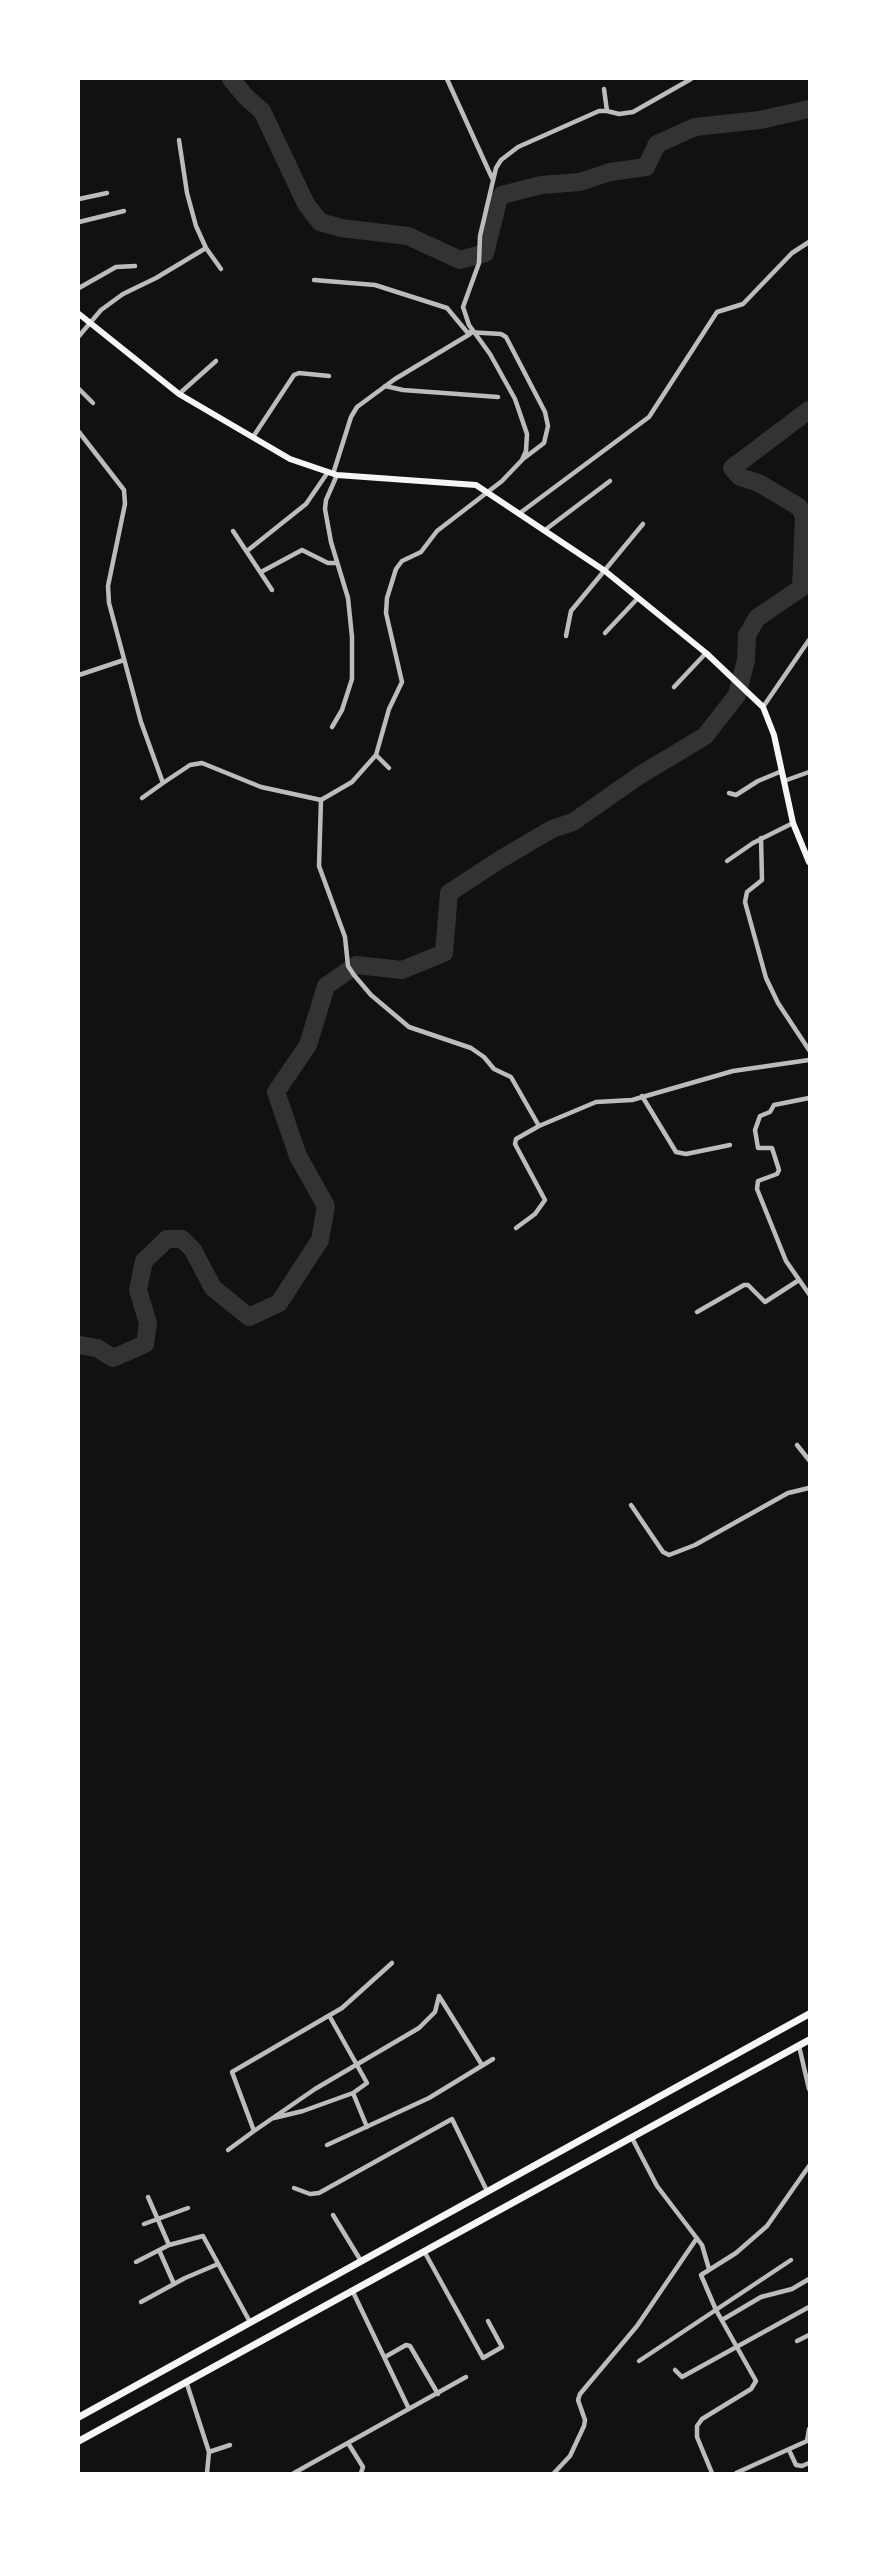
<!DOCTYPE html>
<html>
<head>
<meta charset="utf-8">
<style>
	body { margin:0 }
	#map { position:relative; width:888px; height:2552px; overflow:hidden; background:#111; font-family:"Libre Baskerville",serif }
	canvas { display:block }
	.frame { position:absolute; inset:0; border:80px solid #fff; pointer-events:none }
</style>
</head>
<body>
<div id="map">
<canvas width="888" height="2552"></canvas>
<div class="frame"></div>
</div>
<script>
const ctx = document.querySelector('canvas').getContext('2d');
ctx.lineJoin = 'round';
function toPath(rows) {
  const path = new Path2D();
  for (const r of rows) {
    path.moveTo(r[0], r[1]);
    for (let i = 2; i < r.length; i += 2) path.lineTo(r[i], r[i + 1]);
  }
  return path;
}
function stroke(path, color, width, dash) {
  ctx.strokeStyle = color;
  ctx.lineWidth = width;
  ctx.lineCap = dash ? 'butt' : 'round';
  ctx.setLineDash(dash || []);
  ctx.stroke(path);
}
const river = toPath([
	[231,79,246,97,262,111,306,204,320,222,341,228,408,236,460,260,485,253,498,201,502,195,541,185,580,182,610,172,646,167,657,144,695,127,760,120,809,109],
	[79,1345,97,1348,113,1358,145,1344,148,1323,138,1290,144,1261,167,1239,182,1239,193,1250,213,1288,249,1317,279,1303,320,1240,326,1206,298,1156,276,1092,308,1045,326,986,356,965,402,970,444,953,449,893,501,859,552,829,573,822,640,775,705,736,737,695,746,660,747,635,757,618,801,588,804,516,799,507,759,483,740,477,732,468,809,410]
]);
const minor = toPath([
	[447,79,492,178],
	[604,89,607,111],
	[179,140,187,193,196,226,206,248,221,269],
	[79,199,107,193],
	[79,222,124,211],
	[314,280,375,285,447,308,467,332,501,334,506,337,545,412,548,426,544,443,523,459],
	[79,288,116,267,135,266],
	[79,336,101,310,123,294,156,278,206,248],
	[385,386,403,390,498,397],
	[79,389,93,403],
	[179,394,216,361],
	[79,432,124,490,125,504,108,586,109,603,141,722,163,783,142,798],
	[253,437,294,375,299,373,329,376],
	[333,474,351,417,357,407,395,379,470,334],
	[520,513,649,417,717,312,743,304,792,253,809,242],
	[545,530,610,481],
	[233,531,272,590],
	[247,551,306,504,328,472],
	[261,572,302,550,328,563,337,563],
	[605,633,638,598],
	[566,636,571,611,643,524],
	[79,675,124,660],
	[674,687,706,653],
	[763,707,809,640],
	[332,727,342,710,352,679,352,637,348,598,331,542,325,509,326,500,337,475],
	[376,755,389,768],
	[784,781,809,772],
	[163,783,190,765,202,763,261,787,321,800,352,782,376,755,389,709,402,682,386,613,387,598,396,569,402,561,421,552,437,531,502,481,522,460,526,451,527,434,515,399,490,354,469,325,463,307,479,263,480,236,496,168,501,160,518,147,599,111,607,111,619,114,633,112,691,79],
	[729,793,736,795,758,781,782,771],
	[321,800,319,866,345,937,348,966,354,975,371,995,409,1027,471,1048,484,1057,494,1069,511,1077,539,1126],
	[761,838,762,880,747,892,745,902,766,978,778,1003,809,1050],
	[727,861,753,843,793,823],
	[642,1096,676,1152,686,1154,730,1145],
	[809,1098,774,1105,770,1112,760,1116,755,1130,758,1148,772,1148,779,1170,777,1174,758,1181,757,1189,786,1261,809,1294],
	[516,1228,535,1214,545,1200,515,1144,516,1139,539,1126,596,1102,632,1100,733,1071,809,1060],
	[697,1312,744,1285,748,1285,765,1302,799,1280],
	[797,1445,809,1460],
	[631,1505,663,1552,669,1555,695,1545,788,1493,809,1488],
	[439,1996,482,2065],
	[330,2017,367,2083,353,2093,367,2127],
	[799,2046,809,2089],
	[274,2118,303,2111,353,2093],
	[254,2131,315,2089,419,2028,435,2012,439,1996],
	[632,2138,657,2186,702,2245,709,2269],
	[327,2145,429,2098,493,2059],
	[228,2150,254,2131,232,2072,342,2008,392,1963],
	[294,2188,310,2194,319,2193,452,2119,487,2191],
	[148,2197,169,2245],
	[333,2215,361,2261],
	[144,2224,188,2208],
	[159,2250,174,2284],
	[424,2251,483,2358,502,2347,488,2321],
	[136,2262,169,2245,203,2236,250,2322],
	[352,2290,409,2409],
	[141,2302,185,2278,218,2264],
	[722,2320,761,2297,792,2289,809,2279],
	[797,2341,809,2335],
	[385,2357,406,2345,410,2346,438,2394],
	[639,2361,791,2260],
	[675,2370,682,2377,809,2307],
	[186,2381,209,2452,207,2473],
	[348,2443,363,2467,361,2473],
	[789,2450,796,2465,802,2466,809,2463],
	[209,2452,230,2445],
	[294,2473,466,2377],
	[554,2473,570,2456,584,2426,585,2420,578,2400,580,2394,637,2326,697,2238],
	[712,2473,697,2437,697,2426,702,2419,751,2389,756,2381,716,2310,701,2275,736,2253,767,2226,809,2166],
	[736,2473,807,2441,809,2429]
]);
const secondary = toPath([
	[79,314,179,394,290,459,337,475,476,485,605,571,706,653,763,707,774,735,793,823,809,862]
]);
const trunk = toPath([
	[79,2417,809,2014],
	[79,2441,809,2040]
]);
stroke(river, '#333', 18);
stroke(minor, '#bcbcbc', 4.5);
stroke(secondary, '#f5f5f5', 6);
stroke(trunk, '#f5f5f5', 7);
</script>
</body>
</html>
